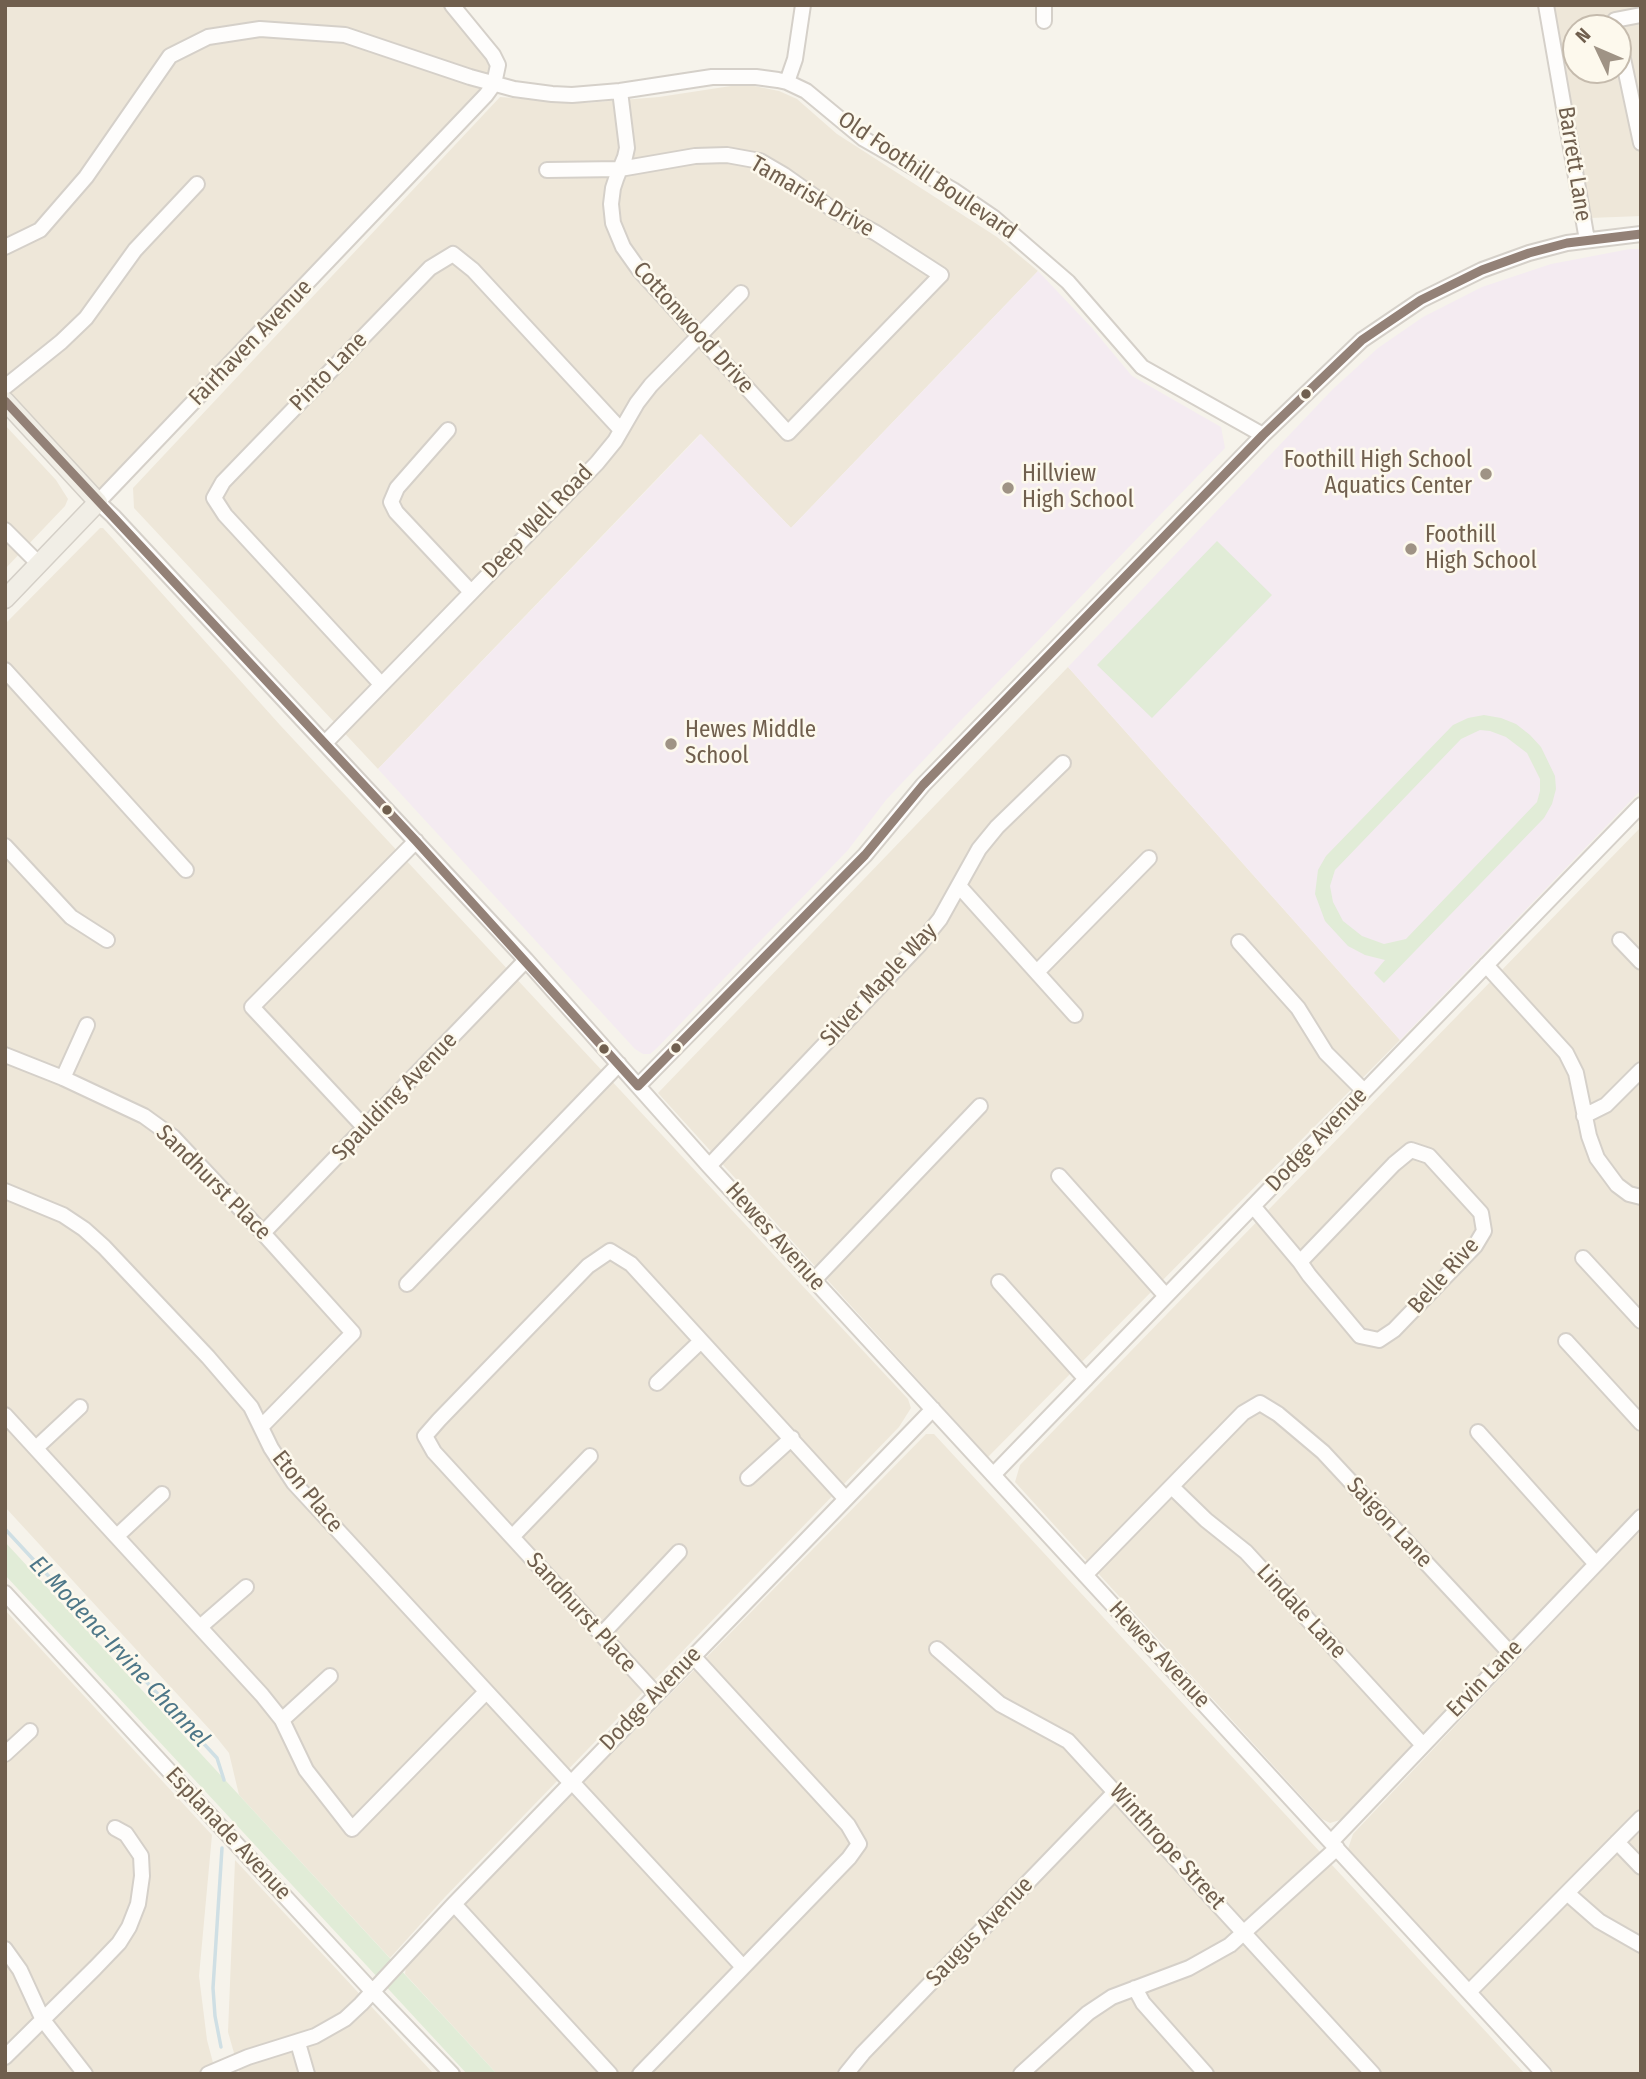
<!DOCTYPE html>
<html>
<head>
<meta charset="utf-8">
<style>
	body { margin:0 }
	#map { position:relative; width:1646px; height:2079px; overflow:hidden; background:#f6f3eb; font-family:"Fira Sans Condensed",sans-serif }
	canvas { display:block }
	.frame { position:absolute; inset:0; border:7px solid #705f4e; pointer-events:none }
	.north { position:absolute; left:1562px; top:14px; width:70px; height:70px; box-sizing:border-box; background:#fdf9ed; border:2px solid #c5bbad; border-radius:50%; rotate:314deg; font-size:19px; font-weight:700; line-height:28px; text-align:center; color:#705f4e }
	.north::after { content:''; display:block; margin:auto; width:24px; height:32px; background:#9f9385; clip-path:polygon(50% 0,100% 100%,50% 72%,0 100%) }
</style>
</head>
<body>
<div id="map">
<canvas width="1646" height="2079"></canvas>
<div class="frame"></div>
<div class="north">N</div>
</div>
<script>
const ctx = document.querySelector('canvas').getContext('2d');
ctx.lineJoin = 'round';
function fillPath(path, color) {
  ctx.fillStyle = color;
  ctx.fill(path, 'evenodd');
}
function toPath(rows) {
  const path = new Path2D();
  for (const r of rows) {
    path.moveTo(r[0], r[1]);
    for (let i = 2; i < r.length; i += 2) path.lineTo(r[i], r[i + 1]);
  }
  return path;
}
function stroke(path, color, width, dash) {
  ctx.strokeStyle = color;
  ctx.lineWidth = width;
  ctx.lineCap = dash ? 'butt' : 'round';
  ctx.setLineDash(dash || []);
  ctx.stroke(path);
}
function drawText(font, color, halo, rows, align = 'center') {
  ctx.font = font + ' "Fira Sans Condensed",sans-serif';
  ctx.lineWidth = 5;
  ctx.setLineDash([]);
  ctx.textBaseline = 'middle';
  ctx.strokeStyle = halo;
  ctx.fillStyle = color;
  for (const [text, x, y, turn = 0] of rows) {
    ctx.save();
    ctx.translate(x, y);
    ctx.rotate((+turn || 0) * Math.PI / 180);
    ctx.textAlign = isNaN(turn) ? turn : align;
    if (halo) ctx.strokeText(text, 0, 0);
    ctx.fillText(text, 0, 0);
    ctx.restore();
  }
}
const residential = toPath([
	[5,5,455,5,504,63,469,110,87,505,5,413],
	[1550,5,1641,5,1641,216,1590,218],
	[1576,28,1618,28,1618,70,1576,70],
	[744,84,779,91,797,99,837,134,997,237,1038,271,791,528,700,434,378,769,134,508,133,488,500,97,585,103,659,97],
	[5,425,56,480,68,499,65,506,5,569],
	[100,528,103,528,114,540,280,725,908,1399,911,1408,899,1427,445,1897,390,1958,239,1795,229,1753,213,1733,5,1507,5,624],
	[1068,667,1400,1040,988,1457,658,1093],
	[1641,827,1641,1506,1340,1820,1330,1823,1322,1819,1015,1482,1020,1465],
	[926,1434,934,1434,1525,2074,497,2074,405,1974,406,1966,413,1956],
	[1641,1529,1641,2074,1556,2074,1348,1849,1353,1834],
	[5,1610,212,1835,199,1976,207,2040,216,2074,5,2074],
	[235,1860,434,2074,240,2074,228,2032]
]);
const education = toPath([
	[1630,249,1641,249,1641,790,1400,1040,1068,667,1333,389,1378,348,1423,317,1482,287,1551,264],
	[1038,271,1092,328,1132,376,1221,427,1225,448,963,718,886,800,848,850,657,1048,650,1054,643,1054,635,1049,378,769,701,434,791,528]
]);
const green = toPath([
	[1217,541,1272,595,1152,718,1097,665],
	[1484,715,1501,718,1516,724,1530,735,1541,747,1555,776,1556,789,1552,804,1544,818,1384,983,1374,973,1385,960,1365,955,1348,946,1325,921,1315,894,1318,870,1326,856,1453,725,1468,718],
	[1480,730,1490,731,1506,737,1527,753,1540,779,1540,791,1537,802,1406,939,1384,944,1362,936,1343,921,1333,902,1330,886,1335,870,1461,739],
	[5,1542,497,2074,467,2074,5,1575]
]);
const stream = toPath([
	[5,1529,217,1758,224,1780],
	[221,2047,215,2016,213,1988,222,1848]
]);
const minor = toPath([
	[452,5,493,55,498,65,494,84,486,95,98,502,113,516,526,960,709,1166,1544,2074],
	[1546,5,1587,240],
	[1615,20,1641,15],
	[1044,21,1044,5],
	[1618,35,1641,143],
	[787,82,795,59,803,5],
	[547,170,620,169,695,156,727,155,760,161,784,175,835,211,876,233,941,275,788,433,640,271,623,247,613,223,611,204,613,188,616,179,620,169,625,157,627,148,620,91],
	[5,247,40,230,86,177,170,56,208,37,260,29,345,35,470,77,514,89,552,94,572,95,620,91,712,77,756,77,778,80,787,82,806,91,864,139,953,190,994,218,1068,282,1142,367,1263,435],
	[5,387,61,342,86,318,135,250,197,184],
	[448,430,397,488,391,502,396,512,471,592],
	[5,530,39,564],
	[5,670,186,870],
	[381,684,225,515,214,498,223,482,430,268,453,254,473,270,621,430],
	[325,743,597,463,615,441,637,403,651,385,741,293],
	[5,846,71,917,107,940],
	[959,886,1075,1015],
	[1620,940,1641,962],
	[1239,942,1298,1008,1326,1053,1364,1091],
	[1486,965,1566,1053,1576,1073,1589,1136,1597,1158,1617,1185,1629,1194,1641,1197],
	[1037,972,1149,858],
	[5,1055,63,1078,144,1116,173,1137,263,1233,353,1333,261,1427],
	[63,1078,87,1025],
	[638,1086,865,855,923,785,1263,435,1362,340,1421,300,1482,270,1529,253,1567,243,1641,234],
	[1584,1116,1606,1105,1641,1070],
	[365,1128,252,1007,416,841],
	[1411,1150,1429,1156,1481,1213,1484,1231,1475,1246,1394,1330,1379,1340,1360,1336,1309,1275,1300,1262,1394,1164,1411,1150],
	[709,1166,919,945,940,919,979,849,997,827,1063,763],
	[1059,1176,1166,1296],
	[5,1191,63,1215,84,1229,104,1247,208,1357,251,1407,271,1448,294,1483,571,1783],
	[1253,1206,1300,1262],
	[263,1233,526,960],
	[1583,1258,1641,1321],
	[814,1280,980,1106],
	[999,1282,1086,1379],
	[407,1284,619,1064],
	[1566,1341,1641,1423],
	[657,1383,701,1341],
	[5,1415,262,1695,282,1720,306,1770,352,1829,486,1692],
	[1478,1432,1596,1564],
	[36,1448,80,1407],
	[993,1475,1641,805],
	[748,1478,792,1438],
	[1172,1487,1206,1520,1246,1552,1422,1744],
	[117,1536,162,1494],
	[512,1537,590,1456],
	[1085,1575,1243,1413,1260,1403,1278,1414,1323,1452,1510,1653],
	[5,1593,373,1992,452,2074],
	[200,1627,246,1587],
	[602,1634,679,1552],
	[937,1649,1000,1704,1068,1741,1373,2074],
	[656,1694,434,1452,425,1436,439,1420,588,1266,610,1251,631,1264,845,1498],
	[282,1720,330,1676],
	[5,1754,30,1731],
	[572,1782,743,1967],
	[1331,1842,1641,1517],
	[1617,1842,1641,1867],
	[1567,1893,1599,1921,1641,1945],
	[454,1904,610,2074],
	[5,1949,20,1970,43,2020,85,2074],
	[1135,1988,1143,2003,1206,2074],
	[1469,1992,1641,1818],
	[298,2043,307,2074],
	[5,2057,95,1968,119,1943,129,1927,138,1904,142,1876,141,1856,126,1834,115,1828],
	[208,2074,248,2057,315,2036,345,2019,361,2004,454,1904,933,1409],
	[640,2074,849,1858,859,1844,848,1825,693,1656],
	[846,2074,863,2053,1116,1791],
	[1021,2074,1088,2013,1112,1997,1189,1968,1230,1945,1337,1848]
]);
const major = toPath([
	[5,401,98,502,5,599]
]);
const bus1 = toPath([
	[5,401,416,841,638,1086],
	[638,1086,865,855,923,785,1263,435,1362,340,1421,300,1482,270,1529,253,1567,243,1641,234]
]);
const markers = [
	[1306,394,6,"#705f4e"],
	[1486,474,7,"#9f9385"],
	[1008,488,7,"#9f9385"],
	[1411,549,7,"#9f9385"],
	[671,744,7,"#9f9385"],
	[387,810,6,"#705f4e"],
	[676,1048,6,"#705f4e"],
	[604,1049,6,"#705f4e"]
];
const streetNames = [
	["Barrett Lane",1574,164,81],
	["Old Foothill Boulevard",927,176,34],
	["Tamarisk Drive",812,197,30],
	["Cottonwood Drive",693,328,48],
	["Fairhaven Avenue",251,343,-46],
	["Pinto Lane",329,372,-46],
	["Deep Well Road",538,522,-46],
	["Silver Maple Way",879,985,-47],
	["Spaulding Avenue",395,1097,-46],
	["Dodge Avenue",1317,1140,-46],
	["Sandhurst Place",213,1183,45],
	["Hewes Avenue",775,1237,48],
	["Belle Rive",1444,1276,-48],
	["Eton Place",307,1492,51],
	["Saigon Lane",1389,1523,47],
	["Lindale Lane",1301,1612,47],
	["Sandhurst Place",581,1613,48],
	["Hewes Avenue",1159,1655,47],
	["Ervin Lane",1485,1679,-46],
	["Dodge Avenue",651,1699,-46],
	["Esplanade Avenue",228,1834,47],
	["Winthrope Street",1167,1847,48],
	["Saugus Avenue",980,1932,-46]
];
const poiNames = [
	["Foothill High School",1472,461,"right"],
	["Aquatics Center",1472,487,"right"],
	["Hillview",1022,475],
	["High School",1022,501],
	["Foothill",1425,536],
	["High School",1425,562],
	["Hewes Middle",685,731],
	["School",685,757]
];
const waterNames = [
	["El Modena-Irvine Channel",119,1652,47]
];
fillPath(residential, '#eee7d9');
fillPath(education, '#f4ebf1');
fillPath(green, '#e1ecd7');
stroke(stream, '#cfdfe4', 3.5);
stroke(minor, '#d5d0c9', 18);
stroke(major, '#d4cfc7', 21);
stroke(minor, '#fefdfc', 14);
stroke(major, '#f1eee6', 18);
stroke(bus1, '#938177', 9);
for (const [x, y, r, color] of markers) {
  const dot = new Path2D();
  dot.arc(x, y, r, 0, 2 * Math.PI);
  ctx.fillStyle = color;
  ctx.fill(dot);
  stroke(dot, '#fdf9ed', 2.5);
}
drawText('23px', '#705f4e', '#fdf9ed', streetNames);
drawText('23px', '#705f4e', '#fdf9ed', poiNames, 'left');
drawText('italic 24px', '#4e7788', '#fdf9ed', waterNames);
</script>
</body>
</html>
